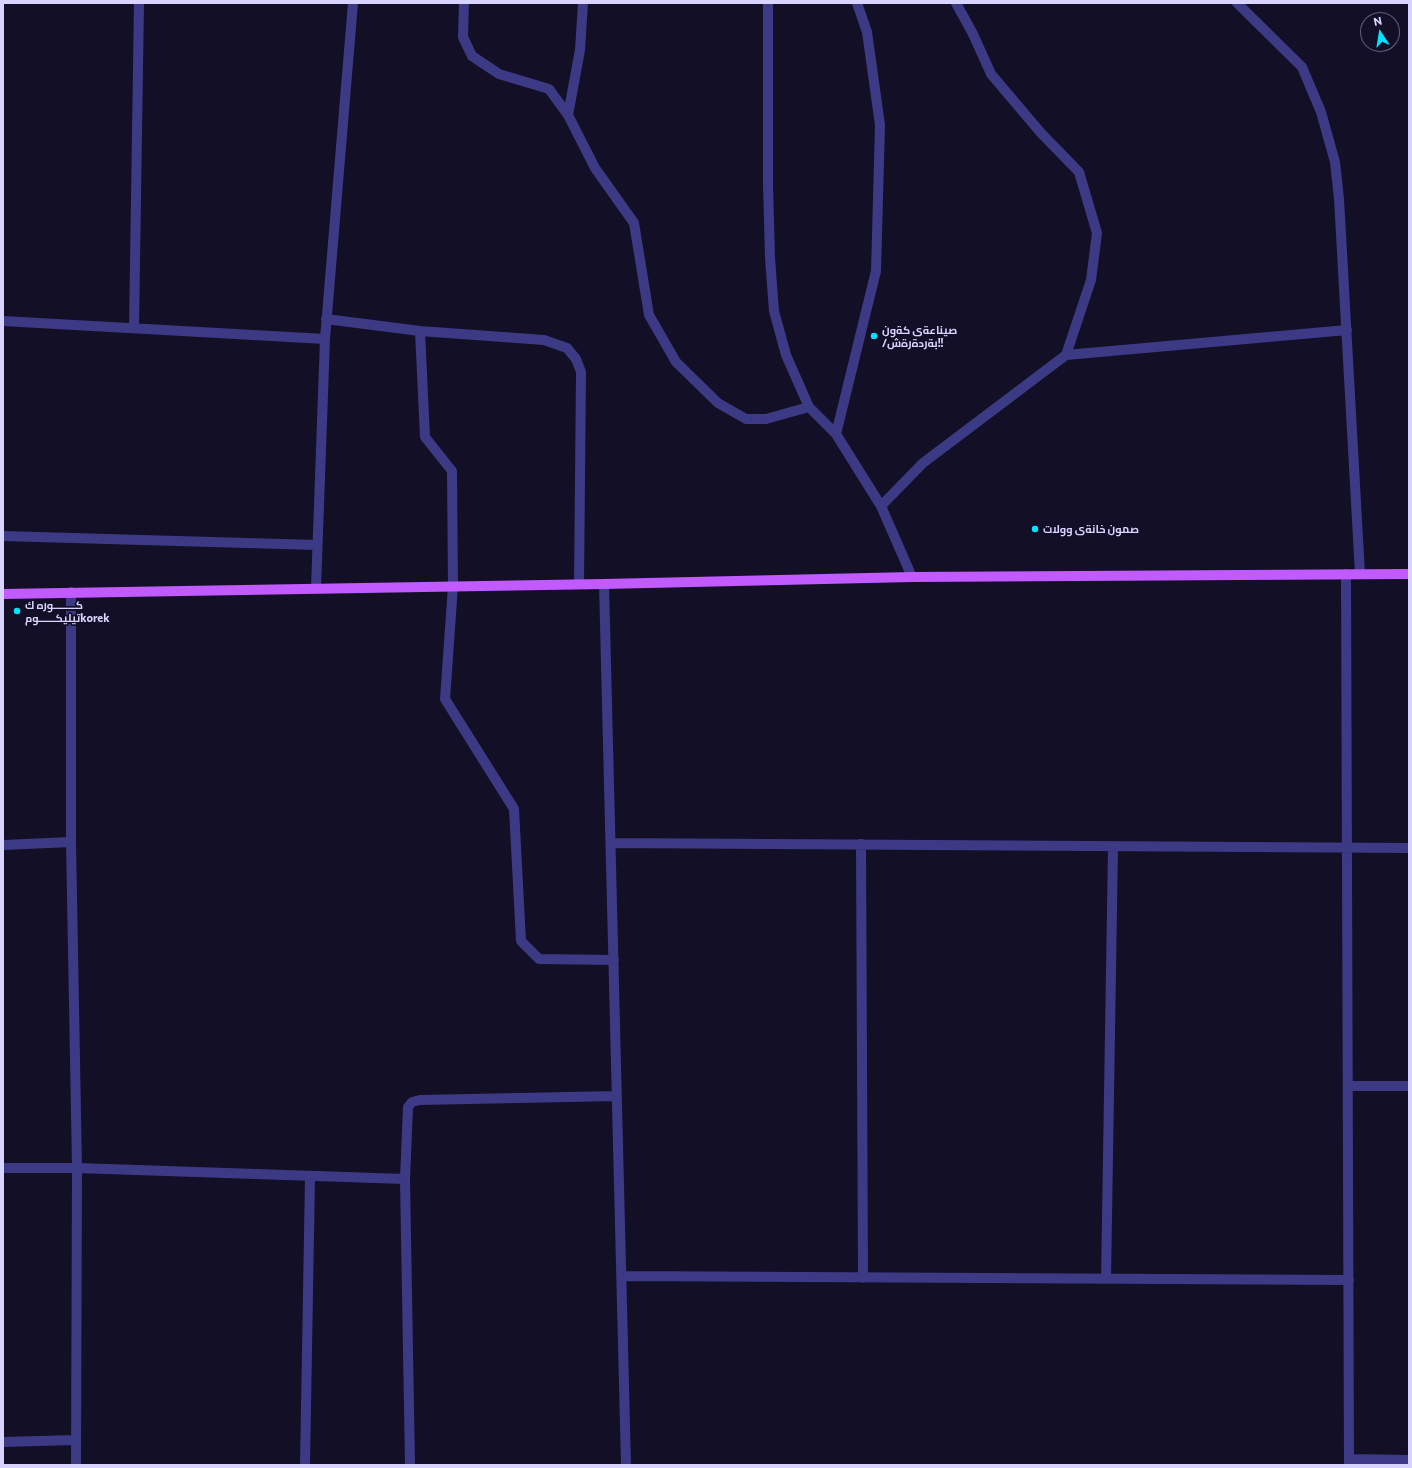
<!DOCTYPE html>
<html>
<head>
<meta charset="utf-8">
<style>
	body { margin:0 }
	#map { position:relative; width:1412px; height:1468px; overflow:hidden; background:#130f26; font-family:Commissioner,sans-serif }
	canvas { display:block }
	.frame { position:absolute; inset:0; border:4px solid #d9d4ff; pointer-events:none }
	.north { position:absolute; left:1360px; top:12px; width:40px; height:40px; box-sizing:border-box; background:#130f26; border:1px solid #625e7d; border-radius:50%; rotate:348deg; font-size:11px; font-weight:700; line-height:16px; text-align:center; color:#d9d4ff }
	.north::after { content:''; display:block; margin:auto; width:14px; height:18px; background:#00e5ff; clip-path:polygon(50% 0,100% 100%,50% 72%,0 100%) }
</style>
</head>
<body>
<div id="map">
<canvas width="1412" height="1468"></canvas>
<div class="frame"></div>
<div class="north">N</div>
</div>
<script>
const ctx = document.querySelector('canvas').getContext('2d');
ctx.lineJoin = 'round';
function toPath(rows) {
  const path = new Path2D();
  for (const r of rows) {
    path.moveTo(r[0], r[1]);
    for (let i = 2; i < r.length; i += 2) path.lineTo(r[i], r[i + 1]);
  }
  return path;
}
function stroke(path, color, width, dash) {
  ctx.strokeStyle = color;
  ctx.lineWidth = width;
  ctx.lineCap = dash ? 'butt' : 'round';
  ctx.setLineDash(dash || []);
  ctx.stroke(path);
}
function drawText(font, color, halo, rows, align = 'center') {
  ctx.font = font + ' Commissioner,Cairo,sans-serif';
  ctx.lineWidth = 3.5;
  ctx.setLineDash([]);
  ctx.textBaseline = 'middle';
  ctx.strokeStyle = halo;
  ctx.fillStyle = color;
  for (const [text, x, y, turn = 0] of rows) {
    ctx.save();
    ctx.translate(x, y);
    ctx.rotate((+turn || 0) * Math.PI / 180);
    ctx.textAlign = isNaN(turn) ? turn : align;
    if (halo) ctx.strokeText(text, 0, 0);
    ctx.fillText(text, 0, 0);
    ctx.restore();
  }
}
const minor = toPath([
	[464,3,463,37,472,56,499,74,549,89,568,115,595,168,634,223,649,315,676,362,718,403,746,419,766,419,809,407],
	[768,3,768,185,770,258,774,311,786,355,809,407,836,434,881,506,912,577],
	[1237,3,1302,67,1321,112,1335,162,1339,199,1360,574],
	[568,115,580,50,583,3],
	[326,319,420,331,544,340,567,348,576,359,581,372,579,584],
	[3,321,325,339],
	[134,328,139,3],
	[420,331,425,437,452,471,453,586,445,699,514,809,521,941,539,959,614,960],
	[1066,355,1347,330],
	[836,434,876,271,880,125,867,32,857,3],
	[881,506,923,463,1066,355,1091,280,1097,233,1079,172,1041,133,991,74,973,34,956,3],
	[3,536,317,545],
	[1346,574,1349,1465],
	[604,584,626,1465],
	[316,588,325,339,353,3],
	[71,592,71,842,77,1168,76,1465],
	[611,843,1409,848],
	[861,844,863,1278],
	[3,845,71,842],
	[1348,1086,1409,1086],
	[3,1168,77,1168,405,1179],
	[622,1276,1349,1280],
	[1106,1279,1113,847],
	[3,1442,75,1440],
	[1349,1459,1409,1460],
	[305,1465,310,1177],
	[410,1465,405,1179,408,1107,412,1102,420,1100,617,1096]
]);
const major = toPath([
	[3,594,604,584,912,577,1409,574]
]);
const markers = [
	[874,336,4,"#00e5ff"],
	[1035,529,4,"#00e5ff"],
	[17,611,4,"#00e5ff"]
];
const poiNames = [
	["صيناعةى كةون",882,330],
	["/بةردةرةش!!",882,343],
	["صمون خانةی وولات",1043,529],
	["كــــــــوره ك",25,605],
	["تیلیكــــــومkorek",25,618]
];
stroke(minor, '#3d3a85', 10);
stroke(major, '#c25bff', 10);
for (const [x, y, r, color] of markers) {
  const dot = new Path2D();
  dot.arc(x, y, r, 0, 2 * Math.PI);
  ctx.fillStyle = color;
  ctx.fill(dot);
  stroke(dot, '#130f26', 1.5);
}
drawText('bold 11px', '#d9d4ff', '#130f26', poiNames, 'left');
</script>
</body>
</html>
